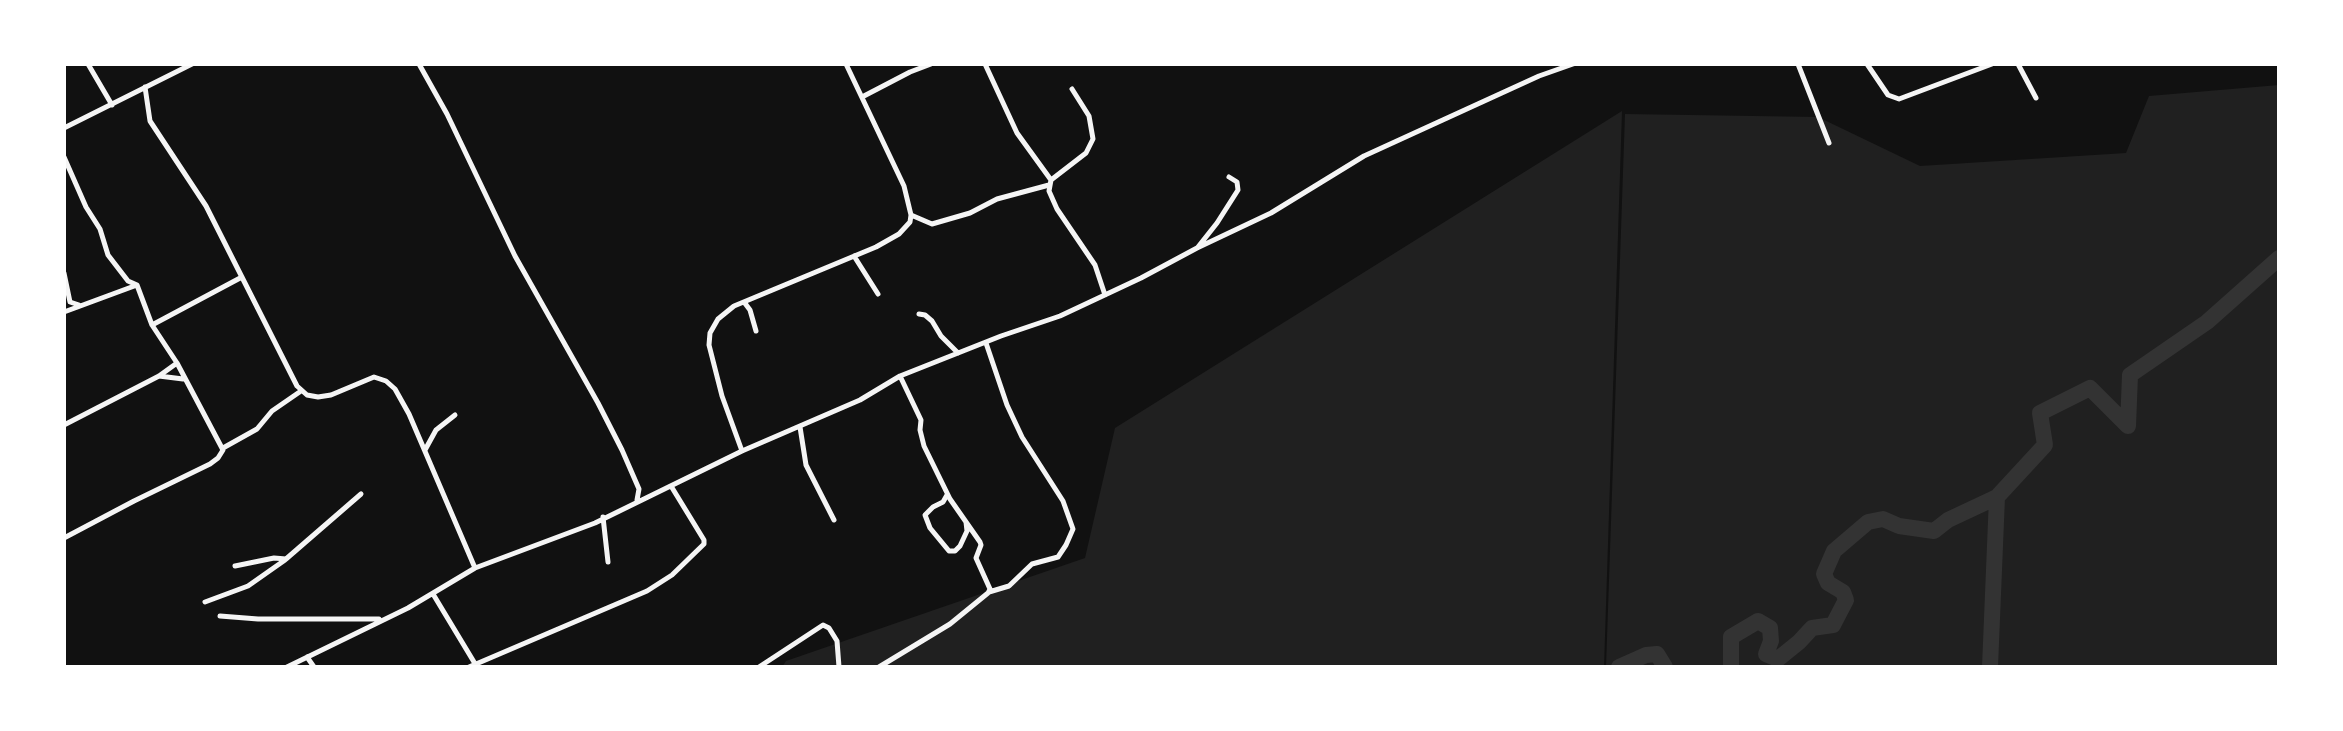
<!DOCTYPE html>
<html>
<head>
<meta charset="utf-8">
<style>
	body { margin:0 }
	#map { position:relative; width:2343px; height:731px; overflow:hidden; background:#111; font-family:Signika,sans-serif }
	canvas { display:block }
	.frame { position:absolute; inset:0; border:66px solid #fff; pointer-events:none }
</style>
</head>
<body>
<div id="map">
<canvas width="2343" height="731"></canvas>
<div class="frame"></div>
</div>
<script>
const ctx = document.querySelector('canvas').getContext('2d');
ctx.lineJoin = 'round';
function fillPath(path, color) {
  ctx.fillStyle = color;
  ctx.fill(path, 'evenodd');
}
function toPath(rows) {
  const path = new Path2D();
  for (const r of rows) {
    path.moveTo(r[0], r[1]);
    for (let i = 2; i < r.length; i += 2) path.lineTo(r[i], r[i + 1]);
  }
  return path;
}
function stroke(path, color, width, dash) {
  ctx.strokeStyle = color;
  ctx.lineWidth = width;
  ctx.lineCap = dash ? 'butt' : 'round';
  ctx.setLineDash(dash || []);
  ctx.stroke(path);
}
const green = toPath([
	[2279,85,2279,667,1606,667,1625,114,1818,117,1920,166,2126,153,2149,96],
	[1622,111,1604,667,782,667,786,661,1085,558,1115,428]
]);
const river = toPath([
	[1619,667,1646,655,1657,654,1665,667],
	[1731,667,1731,637,1758,621,1770,628,1771,641,1766,654,1778,659,1799,642,1812,628,1833,625,1846,600,1843,592,1828,583,1824,574,1834,551,1868,522,1883,519,1899,526,1934,531,1948,520,1997,497],
	[1990,667,1997,497,2045,445,2040,413,2090,388,2128,426,2130,375,2207,322,2279,258]
]);
const minor = toPath([
	[88,64,112,105],
	[419,64,447,114,515,256,598,403,622,450,639,489,637,500],
	[985,64,1017,133,1051,180],
	[1798,64,1829,143],
	[1867,64,1888,95,1899,99,1992,64],
	[2018,64,2036,98],
	[145,87,150,121,206,206,297,386,307,395,318,397,331,395,374,377,386,381,395,389,409,414,475,568],
	[1072,89,1089,116,1093,139,1086,153,1051,180,1049,191,1057,209,1095,265,1105,295],
	[862,97,910,72,931,64],
	[64,128,192,64],
	[64,157,86,207,100,229,108,255,128,281,137,285,152,325,177,363,223,450,218,458,210,464,134,501,64,538],
	[911,215,932,224,970,213,997,199,1049,185],
	[1198,247,1217,223,1238,190,1237,182,1229,177],
	[854,256,878,294],
	[64,273,70,302,79,305],
	[744,302,750,310,756,331],
	[64,312,137,285],
	[919,314,925,315,932,321,941,336,958,353],
	[152,325,242,277],
	[986,343,1007,405,1022,437,1063,501,1073,529,1066,545,1058,557,1032,564,1009,586,989,592],
	[159,376,183,379],
	[64,425,159,376,177,363],
	[800,427,806,465,834,520],
	[223,448,257,429,272,411,301,391],
	[425,450,436,430,455,415],
	[742,451,722,396,709,345,710,333,718,319,734,306,876,247,899,234,910,222,911,215,904,186,846,64],
	[947,495,943,502,933,507,925,515,930,528,949,551,955,551,960,546,967,531,966,522],
	[603,517,608,562],
	[235,566,274,558,286,559,361,494],
	[433,594,477,667],
	[205,602,248,586,285,560],
	[220,616,258,619,379,619],
	[307,657,314,667],
	[287,667,408,608,475,568,595,523,742,451,860,400,900,376,1001,336,1060,316,1141,278,1197,248,1271,213,1364,156,1539,76,1573,64],
	[469,667,647,591,672,575,704,544,704,540,671,486],
	[759,667,823,625,829,628,837,641,839,667],
	[879,667,950,624,988,593,990,589,976,558,981,545,980,542,950,499,924,446,920,430,921,420,900,376]
]);
fillPath(green, '#202020');
stroke(river, '#333', 16);
stroke(minor, '#f5f5f5', 5);
</script>
</body>
</html>
